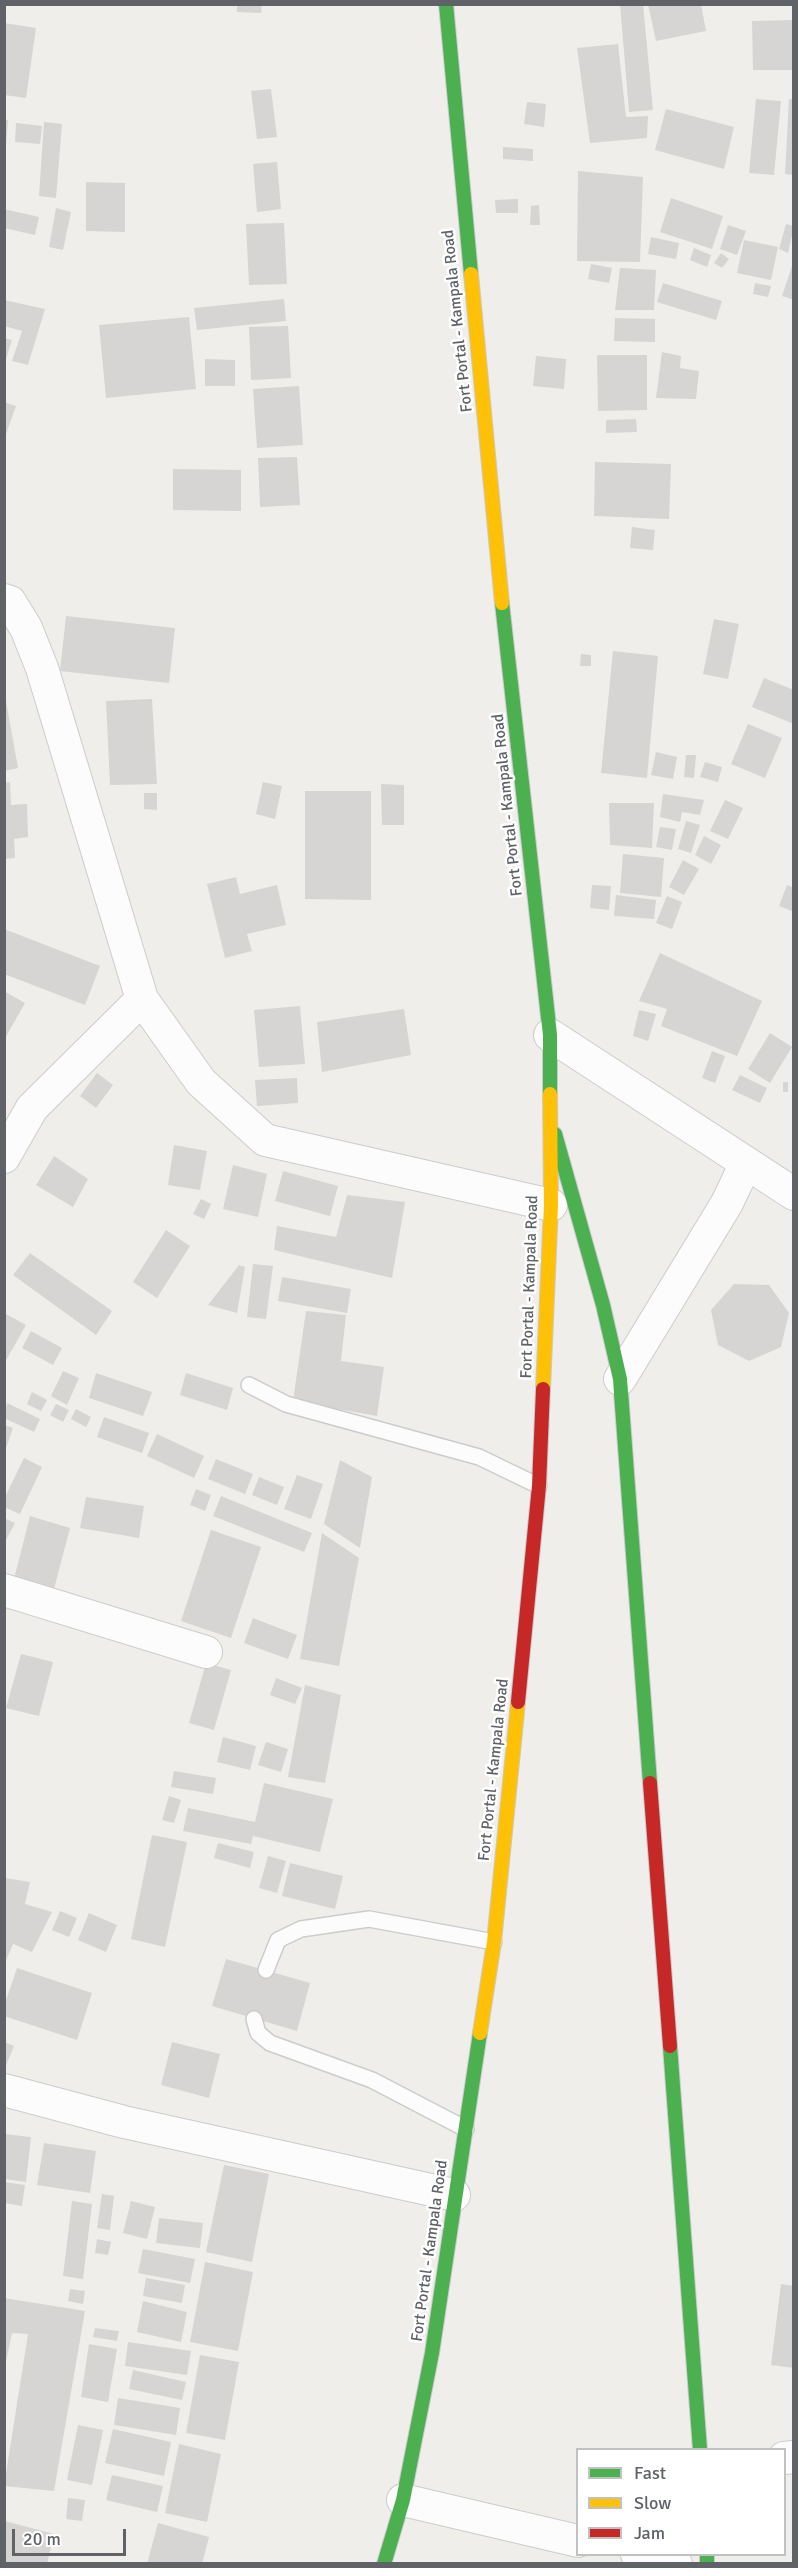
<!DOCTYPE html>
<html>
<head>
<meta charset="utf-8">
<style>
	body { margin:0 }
	#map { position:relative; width:798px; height:2568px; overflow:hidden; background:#efeeea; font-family:Signika,sans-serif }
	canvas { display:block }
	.frame { position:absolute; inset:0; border:6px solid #5f6368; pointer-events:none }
	.legend { position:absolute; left:576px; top:2448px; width:210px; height:108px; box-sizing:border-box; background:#fff; border:2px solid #bfc1c3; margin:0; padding:8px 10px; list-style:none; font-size:18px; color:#5f6368 }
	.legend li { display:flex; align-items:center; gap:12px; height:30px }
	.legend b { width:30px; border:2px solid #bfc1c3 }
	.scale { position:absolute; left:12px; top:2529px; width:114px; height:27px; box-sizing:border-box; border:3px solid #5f6368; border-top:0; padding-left:8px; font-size:18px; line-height:21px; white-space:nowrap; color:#5f6368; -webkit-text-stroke:4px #fff; paint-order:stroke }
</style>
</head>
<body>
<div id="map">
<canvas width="798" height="2568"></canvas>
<div class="frame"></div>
<ul class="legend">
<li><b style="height:8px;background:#4caf50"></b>Fast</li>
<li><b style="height:8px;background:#ffc107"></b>Slow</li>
<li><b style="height:8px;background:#c62828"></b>Jam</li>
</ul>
<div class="scale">20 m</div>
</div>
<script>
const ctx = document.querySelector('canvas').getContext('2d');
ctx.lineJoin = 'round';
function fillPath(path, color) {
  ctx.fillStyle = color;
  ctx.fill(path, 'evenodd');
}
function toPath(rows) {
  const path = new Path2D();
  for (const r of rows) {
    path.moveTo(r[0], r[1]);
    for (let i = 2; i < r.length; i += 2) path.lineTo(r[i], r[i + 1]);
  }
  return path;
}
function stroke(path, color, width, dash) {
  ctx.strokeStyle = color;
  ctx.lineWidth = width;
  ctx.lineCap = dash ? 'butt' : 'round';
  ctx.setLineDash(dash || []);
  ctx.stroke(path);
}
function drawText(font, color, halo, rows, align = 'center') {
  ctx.font = font + ' Signika,sans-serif';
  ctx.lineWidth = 5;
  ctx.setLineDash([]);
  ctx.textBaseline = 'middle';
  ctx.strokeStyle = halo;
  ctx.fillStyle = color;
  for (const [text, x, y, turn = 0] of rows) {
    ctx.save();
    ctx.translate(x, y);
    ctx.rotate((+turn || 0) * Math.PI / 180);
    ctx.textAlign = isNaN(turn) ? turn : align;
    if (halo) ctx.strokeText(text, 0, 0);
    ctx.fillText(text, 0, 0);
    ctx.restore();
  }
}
const building = toPath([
	[237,4,262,4,261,13,237,12],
	[620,4,643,4,653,110,629,112],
	[648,4,701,4,706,31,656,41],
	[794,20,794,70,753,70,752,21],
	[4,23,36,28,26,98,4,95],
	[618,44,626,117,648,116,647,138,590,143,577,48],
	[271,89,277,137,257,139,251,91],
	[756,99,781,101,774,175,749,173],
	[789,99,794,99,794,175,785,174],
	[527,102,546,104,544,127,524,124],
	[666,109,734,127,724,169,655,150],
	[4,120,8,120,6,146,4,146],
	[44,122,62,124,56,198,39,196],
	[16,123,42,126,40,144,15,142],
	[503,147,533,149,533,161,503,159],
	[277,162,281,209,257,212,253,164],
	[578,171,643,177,640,262,577,261],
	[86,182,125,183,125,232,86,231],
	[671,198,723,216,712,249,660,232],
	[518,199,518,213,496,213,495,200],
	[539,205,540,225,530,225,531,206],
	[56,208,71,212,63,250,49,247],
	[4,209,39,217,35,235,4,228],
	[284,223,287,284,249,285,246,224],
	[786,224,794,226,788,253,779,249],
	[728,225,746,231,737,255,720,249],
	[651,237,679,243,676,259,648,254],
	[744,240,778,247,771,280,737,273],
	[694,248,711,255,707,267,690,260],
	[721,253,729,259,722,268,714,263],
	[793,263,794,263,794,300,782,296],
	[591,264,612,268,609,283,588,279],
	[620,268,656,270,654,310,615,310],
	[663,283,722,301,716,320,657,302],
	[755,283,771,286,768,297,753,294],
	[284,299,286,321,197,330,194,308],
	[4,300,45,309,28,365,12,361,22,331,4,326],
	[189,317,196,389,106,398,99,325],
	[615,318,655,319,655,342,614,341],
	[288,326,291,378,251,380,249,327],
	[4,338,12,340,5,362,4,362],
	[662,352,681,356,680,368,699,371,696,399,656,398],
	[597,355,647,355,647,410,598,411],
	[536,356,566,359,564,389,533,386],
	[205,359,235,360,235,386,205,386],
	[299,386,303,445,257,448,253,389],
	[4,402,16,406,5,437,4,437],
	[636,419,637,432,606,433,606,420],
	[297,457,300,505,260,507,258,458],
	[595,462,671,464,669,519,594,516],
	[173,469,241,470,241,511,173,510],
	[632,527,655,530,653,550,630,548],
	[66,616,175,628,169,683,60,671],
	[714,619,739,624,728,679,703,674],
	[613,651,658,656,647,778,601,773],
	[581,654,591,655,591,666,580,666],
	[764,678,794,690,794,724,752,707],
	[152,699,157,784,110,785,106,701],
	[6,701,18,768,4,771,4,702],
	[748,724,782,738,765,778,731,764],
	[656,752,677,757,673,779,651,775],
	[686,755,696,755,694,778,684,777],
	[705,762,722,767,718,782,700,777],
	[10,782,11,805,27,804,28,837,14,839,15,858,4,859,4,783],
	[263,782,282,786,275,819,256,814],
	[381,784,404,785,404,825,382,825],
	[305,791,371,791,371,900,305,899],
	[144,793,157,793,157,810,144,809],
	[663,794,704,800,700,815,682,812,680,822,660,817],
	[725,800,743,808,728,839,710,831],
	[609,803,654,803,652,848,610,845],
	[686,821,700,825,691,853,678,849],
	[660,827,676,829,672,850,656,847],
	[704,836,721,845,711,864,695,855],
	[623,854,664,858,661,897,620,893],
	[683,860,699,869,684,895,669,887],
	[236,877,240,894,277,885,286,925,247,934,252,951,225,958,207,884],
	[592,885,611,886,609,910,590,908],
	[787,885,794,888,794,912,779,906],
	[616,895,656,900,654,919,614,916],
	[667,896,682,902,672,929,656,923],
	[4,929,100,966,85,1005,4,974],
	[660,953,762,1001,737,1056,661,1026,667,1009,639,1001],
	[4,991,25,1003,4,1040],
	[300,1006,305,1064,259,1067,254,1010],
	[404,1009,411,1055,322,1072,317,1022],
	[639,1010,656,1014,648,1041,633,1036],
	[770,1033,792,1047,770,1083,748,1069],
	[712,1051,725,1056,715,1083,702,1078],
	[97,1073,113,1085,96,1108,80,1096],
	[740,1075,767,1088,760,1103,732,1090],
	[297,1078,298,1103,257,1106,255,1080],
	[783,1082,788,1082,788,1092,783,1092],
	[174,1145,207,1151,200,1190,168,1185],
	[54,1156,88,1179,73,1207,36,1185],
	[233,1165,267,1174,258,1217,223,1209],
	[283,1171,338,1186,330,1216,275,1201],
	[347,1195,405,1202,392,1278,274,1250,277,1226,336,1237],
	[201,1199,211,1204,204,1219,193,1214],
	[166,1230,190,1246,157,1298,133,1282],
	[30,1253,112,1311,96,1335,13,1275],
	[253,1264,273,1266,266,1319,247,1317],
	[239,1265,245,1267,237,1313,208,1305],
	[282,1277,351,1289,347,1313,278,1301],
	[734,1284,769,1285,789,1313,781,1347,749,1361,718,1345,711,1310],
	[306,1311,346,1315,341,1361,384,1367,377,1416,293,1401],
	[4,1313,26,1325,4,1364],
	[31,1331,62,1348,53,1365,22,1348],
	[63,1371,79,1378,67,1405,51,1396],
	[96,1373,152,1392,143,1416,89,1398],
	[186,1373,233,1388,227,1410,180,1395],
	[32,1392,47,1400,41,1411,27,1404],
	[7,1403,40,1419,34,1432,4,1418],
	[56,1404,69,1410,63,1422,50,1415],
	[76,1409,91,1417,86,1427,71,1419],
	[104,1417,149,1433,142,1453,97,1437],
	[5,1425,13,1428,5,1451],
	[157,1434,204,1456,194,1478,147,1456],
	[24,1458,42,1467,20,1514,4,1507,4,1499],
	[216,1459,253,1474,245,1494,208,1479],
	[340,1460,372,1477,360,1548,324,1524],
	[297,1475,323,1484,311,1519,284,1509],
	[259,1477,284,1487,277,1505,252,1495],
	[196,1489,211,1495,205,1511,190,1505],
	[221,1496,312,1533,304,1552,213,1516],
	[86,1497,144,1506,139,1538,80,1528],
	[30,1516,70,1528,53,1593,13,1583],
	[4,1518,15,1523,4,1544],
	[211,1530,261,1547,231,1638,181,1621],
	[322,1533,359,1558,339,1666,300,1659],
	[253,1618,297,1635,288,1659,244,1643],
	[21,1654,53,1662,39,1716,6,1708],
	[206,1663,231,1670,214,1730,189,1723],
	[276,1678,302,1688,295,1704,270,1695],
	[305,1685,341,1695,325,1783,288,1777],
	[223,1737,256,1746,250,1770,217,1762],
	[266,1742,288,1749,281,1772,258,1765],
	[174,1771,216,1778,213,1794,171,1787],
	[264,1783,333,1799,320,1852,253,1836,251,1844,183,1831,188,1808,255,1822],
	[169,1796,181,1800,174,1823,162,1820],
	[152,1835,187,1842,165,1947,131,1939],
	[218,1843,254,1852,250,1868,214,1858],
	[268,1856,286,1861,277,1893,259,1888],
	[290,1863,343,1876,335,1909,282,1896],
	[5,1878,30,1882,25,1904,52,1912,32,1952,13,1944,5,1963],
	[60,1911,77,1918,69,1937,52,1930],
	[89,1913,117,1925,106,1952,78,1940],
	[226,1959,310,1983,297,2031,212,2006],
	[17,1968,92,1993,77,2040,4,2016,4,2006],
	[4,2042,14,2046,5,2068,4,2068],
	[172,2042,220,2054,209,2098,161,2085],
	[4,2134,31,2137,26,2182,4,2179],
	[44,2143,96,2151,90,2193,37,2185],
	[224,2165,269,2174,252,2262,206,2252],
	[4,2182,25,2185,22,2206,4,2203],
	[102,2194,114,2196,110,2230,97,2228],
	[72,2201,92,2204,83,2279,63,2276],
	[131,2201,155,2207,147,2239,123,2233],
	[159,2218,203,2223,200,2248,156,2243],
	[97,2239,111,2242,108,2255,95,2253],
	[143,2249,195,2259,190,2283,138,2273],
	[205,2262,253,2272,238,2351,190,2342],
	[146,2278,185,2285,182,2303,143,2296],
	[781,2284,794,2286,794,2368,771,2365],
	[70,2289,85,2291,83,2304,68,2301],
	[4,2298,85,2311,54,2491,4,2486,28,2334,12,2333,4,2371],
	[143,2301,187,2312,181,2342,137,2332],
	[95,2328,119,2331,117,2341,93,2337],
	[128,2342,191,2351,187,2375,125,2366],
	[89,2344,117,2349,108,2402,81,2397],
	[200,2355,239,2362,225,2440,186,2433],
	[133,2370,186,2382,182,2400,129,2389],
	[118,2398,180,2408,176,2435,114,2425],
	[78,2425,103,2430,92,2485,67,2480],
	[113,2429,171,2442,164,2476,105,2463],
	[179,2444,221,2454,207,2522,165,2513],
	[112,2475,163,2486,157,2512,106,2500],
	[68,2498,85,2500,82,2521,66,2519],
	[5,2521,54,2534,47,2564,5,2564],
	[158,2523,209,2537,202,2564,147,2564]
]);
const lane = toPath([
	[249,1385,286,1404,479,1457,539,1486],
	[266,1970,278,1940,301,1929,369,1919,494,1942],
	[254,2019,258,2033,270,2043,372,2080,466,2129]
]);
const street = toPath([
	[4,600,10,602,26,628,42,668,142,999,201,1082,265,1140,551,1205],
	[550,1035,794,1194],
	[4,1157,32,1108,142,999],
	[620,1379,727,1203,746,1163],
	[4,1590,206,1652],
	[4,2090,124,2122,454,2195],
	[784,2458,794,2457],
	[403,2500,578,2541],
	[637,2554,676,2564]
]);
const fast = toPath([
	[446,4,471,274],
	[502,603,550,1035,550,1094],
	[555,1134,603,1305,620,1379,650,1783],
	[670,2046,700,2450],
	[707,2554,707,2564],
	[384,2564,403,2500,432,2353,480,2033]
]);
const slow = toPath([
	[471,274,502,603],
	[543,1389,551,1205,550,1094],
	[480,2033,494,1942,518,1702]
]);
const jam = toPath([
	[518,1702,539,1486,543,1389],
	[650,1783,670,2046]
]);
const streetNames = [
	["Fort Portal - Kampala Road",458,321,-96],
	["Fort Portal - Kampala Road",508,805,-96],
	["Fort Portal - Kampala Road",530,1287,-88],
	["Fort Portal - Kampala Road",494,1770,-84],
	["Fort Portal - Kampala Road",430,2251,-82]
];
fillPath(building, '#d6d5d3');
stroke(lane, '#cbcccc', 18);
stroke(street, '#cbcccc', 34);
stroke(fast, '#cacacb', 16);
stroke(slow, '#cacacb', 16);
stroke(jam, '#cacacb', 16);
stroke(lane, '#fdfcfc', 15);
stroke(street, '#fdfcfc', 32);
stroke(fast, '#4caf50', 14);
stroke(slow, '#ffc107', 14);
stroke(jam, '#c62828', 14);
drawText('16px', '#5f6368', '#fff', streetNames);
</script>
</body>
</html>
